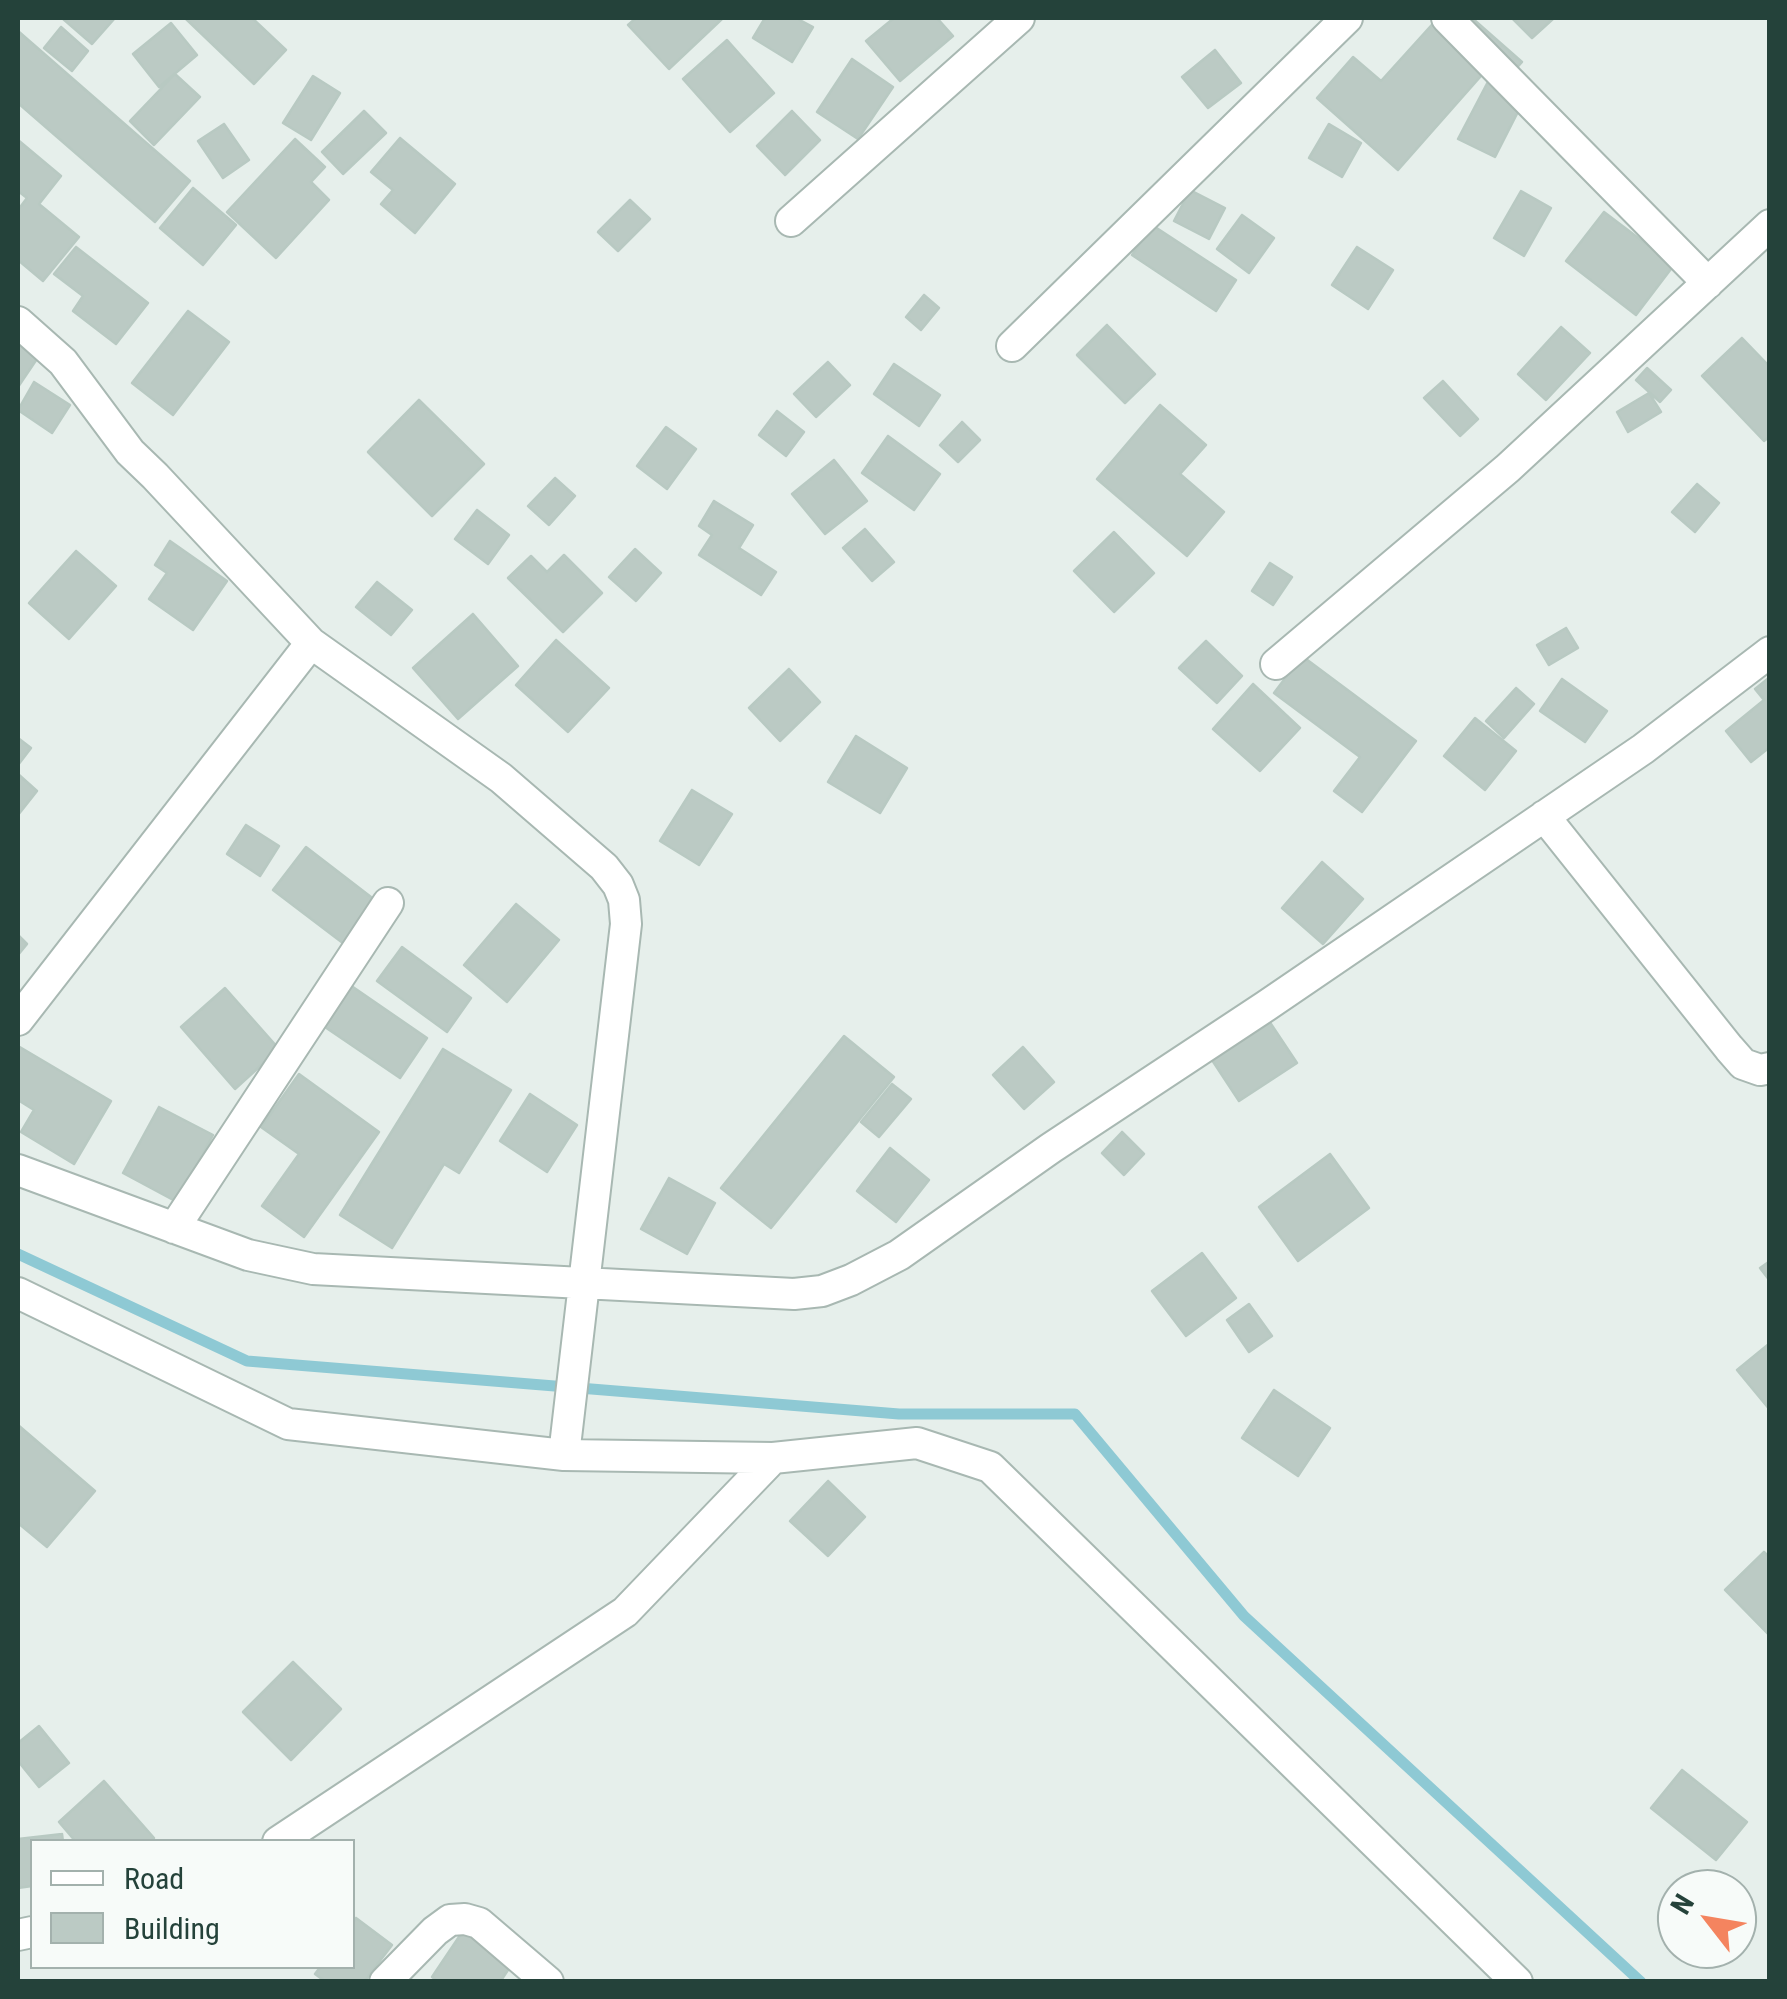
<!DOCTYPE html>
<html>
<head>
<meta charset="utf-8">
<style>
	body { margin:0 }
	#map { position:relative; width:1787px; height:1999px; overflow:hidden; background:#e6efeb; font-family:"Roboto Condensed",sans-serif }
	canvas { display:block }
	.frame { position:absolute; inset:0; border:20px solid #24423a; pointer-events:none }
	.legend { position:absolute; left:30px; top:1839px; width:325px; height:130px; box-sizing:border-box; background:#f7fbf9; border:2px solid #a3b1ad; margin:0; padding:12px 18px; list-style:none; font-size:30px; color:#24423a }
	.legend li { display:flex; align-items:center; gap:20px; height:50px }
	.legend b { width:50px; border:2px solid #a3b1ad }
	.north { position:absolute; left:1657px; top:1869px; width:100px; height:100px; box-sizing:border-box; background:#f7fbf9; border:2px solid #a3b1ad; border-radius:50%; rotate:301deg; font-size:28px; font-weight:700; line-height:40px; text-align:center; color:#24423a }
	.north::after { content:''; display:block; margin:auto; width:35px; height:45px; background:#f4845f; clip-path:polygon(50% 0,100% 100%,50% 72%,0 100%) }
</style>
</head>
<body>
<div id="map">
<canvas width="1787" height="1999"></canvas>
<div class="frame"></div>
<ul class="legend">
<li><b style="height:12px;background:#fff"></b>Road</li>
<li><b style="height:28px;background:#bbcac4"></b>Building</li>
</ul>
<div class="north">N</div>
</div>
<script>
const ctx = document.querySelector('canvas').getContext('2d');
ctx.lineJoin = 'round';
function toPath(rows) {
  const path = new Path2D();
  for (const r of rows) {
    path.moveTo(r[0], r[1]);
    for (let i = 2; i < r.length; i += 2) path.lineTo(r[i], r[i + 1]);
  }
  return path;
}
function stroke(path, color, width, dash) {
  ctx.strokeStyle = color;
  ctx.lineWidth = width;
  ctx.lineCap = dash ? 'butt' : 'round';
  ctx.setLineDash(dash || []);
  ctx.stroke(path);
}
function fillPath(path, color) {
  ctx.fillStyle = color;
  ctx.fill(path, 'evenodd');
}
const stream = toPath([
	[18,1254,247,1361,899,1414,1075,1414,1244,1616,1641,1982]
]);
const building = toPath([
	[62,18,115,18,92,44,62,18],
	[185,18,252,18,286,50,254,84,185,18],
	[636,18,723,18,669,69,628,25,636,18],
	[765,18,796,18,813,27,792,62,753,38,765,18],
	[894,18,937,18,953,36,900,81,866,41,894,18],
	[1438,18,1472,18,1522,62,1504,82,1488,68,1398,170,1317,98,1353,57,1381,81,1438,18],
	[1512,18,1554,18,1532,38,1512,18],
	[171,23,197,55,159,87,133,54,171,23],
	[61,27,88,51,72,71,44,48,61,27],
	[18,31,190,181,155,222,18,103,18,31],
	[727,40,774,93,730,132,683,79,727,40],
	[1215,50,1241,83,1208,108,1182,77,1215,50],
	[852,59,893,87,858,139,817,112,852,59],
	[175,74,200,97,154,145,130,121,175,74],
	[313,76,340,93,311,140,283,123,313,76],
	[1491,76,1527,94,1495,157,1458,139,1491,76],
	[364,111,386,133,343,174,322,152,364,111],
	[792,111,820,140,785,175,757,146,792,111],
	[224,124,249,160,223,178,198,141,224,124],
	[1329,124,1361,143,1342,177,1309,158,1329,124],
	[400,138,455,184,415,233,381,204,393,190,371,172,400,138],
	[295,139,325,167,311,182,329,200,276,258,227,212,295,139],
	[18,140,61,176,39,204,79,237,43,281,18,260,18,210,27,198,18,191,18,140],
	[193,188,236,225,203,265,160,228,193,188],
	[1190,190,1225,208,1209,239,1174,221,1190,190],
	[1521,191,1551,208,1524,256,1494,238,1521,191],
	[630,200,650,219,618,251,598,232,630,200],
	[1604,212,1674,265,1636,315,1566,261,1604,212],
	[1242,215,1274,238,1249,273,1217,249,1242,215],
	[1152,225,1236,280,1216,311,1132,255,1152,225],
	[76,247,148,303,116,344,73,311,83,296,54,274,76,247],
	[1357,247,1393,270,1368,309,1332,285,1357,247],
	[924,295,939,308,921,330,906,317,924,295],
	[188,311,229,342,173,415,132,383,188,311],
	[18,324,47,344,18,387,18,324],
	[1107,325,1155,374,1125,403,1077,355,1107,325],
	[1561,327,1590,353,1546,400,1518,374,1561,327],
	[1742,338,1770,367,1770,436,1764,441,1702,376,1742,338],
	[828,362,850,385,816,417,794,394,828,362],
	[894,364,940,395,919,426,874,394,894,364],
	[1647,368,1671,390,1660,402,1636,380,1647,368],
	[1443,381,1478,419,1460,436,1424,398,1443,381],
	[34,382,70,405,52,433,18,410,34,382],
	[1649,393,1661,412,1628,432,1617,412,1649,393],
	[419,400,484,464,432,516,368,452,419,400],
	[1160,405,1206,445,1180,474,1224,512,1187,556,1097,479,1160,405],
	[777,411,804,432,786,456,759,435,777,411],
	[962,422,980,440,958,462,940,445,962,422],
	[666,427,696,449,667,489,637,466,666,427],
	[888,436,940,474,914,510,862,473,888,436],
	[834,460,867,501,825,534,792,494,834,460],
	[555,478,575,496,549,525,528,506,555,478],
	[1697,484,1719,503,1695,532,1672,512,1697,484],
	[714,501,753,525,739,548,776,572,761,595,699,555,712,535,699,526,714,501],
	[477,510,509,535,488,564,455,539,477,510],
	[865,529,894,562,872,581,843,548,865,529],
	[1114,532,1154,573,1114,612,1074,571,1114,532],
	[170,541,227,581,193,630,149,599,167,573,155,565,170,541],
	[635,549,661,573,636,601,609,577,635,549],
	[76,551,116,586,69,639,29,603,76,551],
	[564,555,602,593,563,632,508,578,531,556,547,572,564,555],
	[1270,563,1292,577,1273,605,1252,591,1270,563],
	[377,582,412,610,391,635,356,607,377,582],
	[473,614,518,666,458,719,413,668,473,614],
	[1566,628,1578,648,1549,665,1537,645,1566,628],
	[556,640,609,688,568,732,516,685,556,640],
	[1206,641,1242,676,1217,703,1179,668,1206,641],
	[1302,656,1416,741,1362,812,1334,791,1360,757,1274,693,1302,656],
	[789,669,820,702,780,741,749,708,789,669],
	[1770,677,1770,747,1751,762,1726,731,1764,700,1755,689,1770,677],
	[1562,679,1607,711,1585,742,1540,711,1562,679],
	[1253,684,1300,728,1260,771,1213,729,1253,684],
	[1516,688,1534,704,1504,738,1486,721,1516,688],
	[1475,718,1516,751,1485,790,1444,756,1475,718],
	[856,736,907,768,880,813,828,782,856,736],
	[18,738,31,748,18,765,18,738],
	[18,774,37,791,18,815,18,774],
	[692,790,732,814,699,865,660,841,692,790],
	[246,825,279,846,260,876,227,854,246,825],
	[306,847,384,907,352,950,273,890,306,847],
	[1322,862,1363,899,1323,944,1282,908,1322,862],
	[516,904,559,940,507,1002,464,965,516,904],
	[18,935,27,944,18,955,18,935],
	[402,947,471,998,447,1032,377,981,402,947],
	[350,985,427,1038,400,1078,322,1025,350,985],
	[225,988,279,1049,235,1089,181,1027,225,988],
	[1269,1021,1297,1063,1239,1101,1212,1060,1269,1021],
	[844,1036,894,1077,771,1228,721,1188,844,1036],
	[18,1046,111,1101,74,1164,21,1132,34,1110,18,1100,18,1046],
	[1023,1047,1054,1082,1024,1109,993,1075,1023,1047],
	[443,1049,511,1090,459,1173,444,1164,392,1248,340,1215,443,1049],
	[299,1074,379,1132,304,1237,262,1206,299,1154,261,1127,299,1074],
	[892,1084,911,1099,879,1137,861,1122,892,1084],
	[530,1094,577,1125,547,1172,500,1141,530,1094],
	[159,1107,213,1135,177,1202,123,1173,159,1107],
	[1122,1132,1144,1154,1124,1175,1102,1153,1122,1132],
	[890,1148,929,1180,896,1222,857,1191,890,1148],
	[1330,1154,1369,1208,1298,1261,1259,1207,1330,1154],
	[669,1178,715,1203,687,1254,641,1229,669,1178],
	[1202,1253,1236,1298,1186,1336,1152,1291,1202,1253],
	[1770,1261,1770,1281,1760,1268,1770,1261],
	[1249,1304,1272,1336,1249,1352,1227,1320,1249,1304],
	[1770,1343,1770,1410,1737,1370,1770,1343],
	[1274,1390,1330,1428,1298,1476,1242,1438,1274,1390],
	[18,1425,95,1491,47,1547,18,1523,18,1425],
	[828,1481,865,1517,828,1556,790,1521,828,1481],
	[1764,1552,1770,1558,1770,1636,1725,1590,1764,1552],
	[293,1662,341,1709,291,1760,243,1712,293,1662],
	[39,1726,69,1763,39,1787,18,1761,18,1743,39,1726],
	[1682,1770,1747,1822,1716,1860,1651,1808,1682,1770],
	[104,1781,154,1838,150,1842,76,1842,59,1822,104,1781],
	[62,1834,63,1842,32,1842,32,1886,18,1888,18,1839,62,1834],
	[356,1918,392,1945,364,1982,326,1982,315,1974,321,1966,352,1966,352,1923,356,1918],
	[471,1919,520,1952,500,1982,439,1982,432,1977,471,1919]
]);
const minor = toPath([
	[1447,18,1708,283],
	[791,221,1019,18],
	[18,322,63,362,130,452,155,476,311,643,501,778,604,867,618,885,624,900,626,924,564,1455],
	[1012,346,1347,18],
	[1276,664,1508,468,1770,225],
	[1544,816,1729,1048,1743,1064,1760,1070,1770,1068],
	[18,1020,311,643],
	[18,1170,248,1255,313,1269,794,1294,822,1291,851,1280,899,1255,1051,1148,1266,1006,1643,749,1770,652],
	[174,1228,388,903],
	[18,1293,288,1424,564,1455,773,1458,917,1443,990,1467,1517,1982],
	[278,1842,625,1612,773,1458],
	[18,1935,32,1932],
	[385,1982,435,1931,450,1920,465,1919,479,1923,548,1982]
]);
stroke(stream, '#8ec9d4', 11);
fillPath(building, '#bbcac4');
stroke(building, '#b8c9c2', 2.5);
stroke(minor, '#a8b8b2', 34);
stroke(minor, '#fff', 30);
</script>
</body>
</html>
